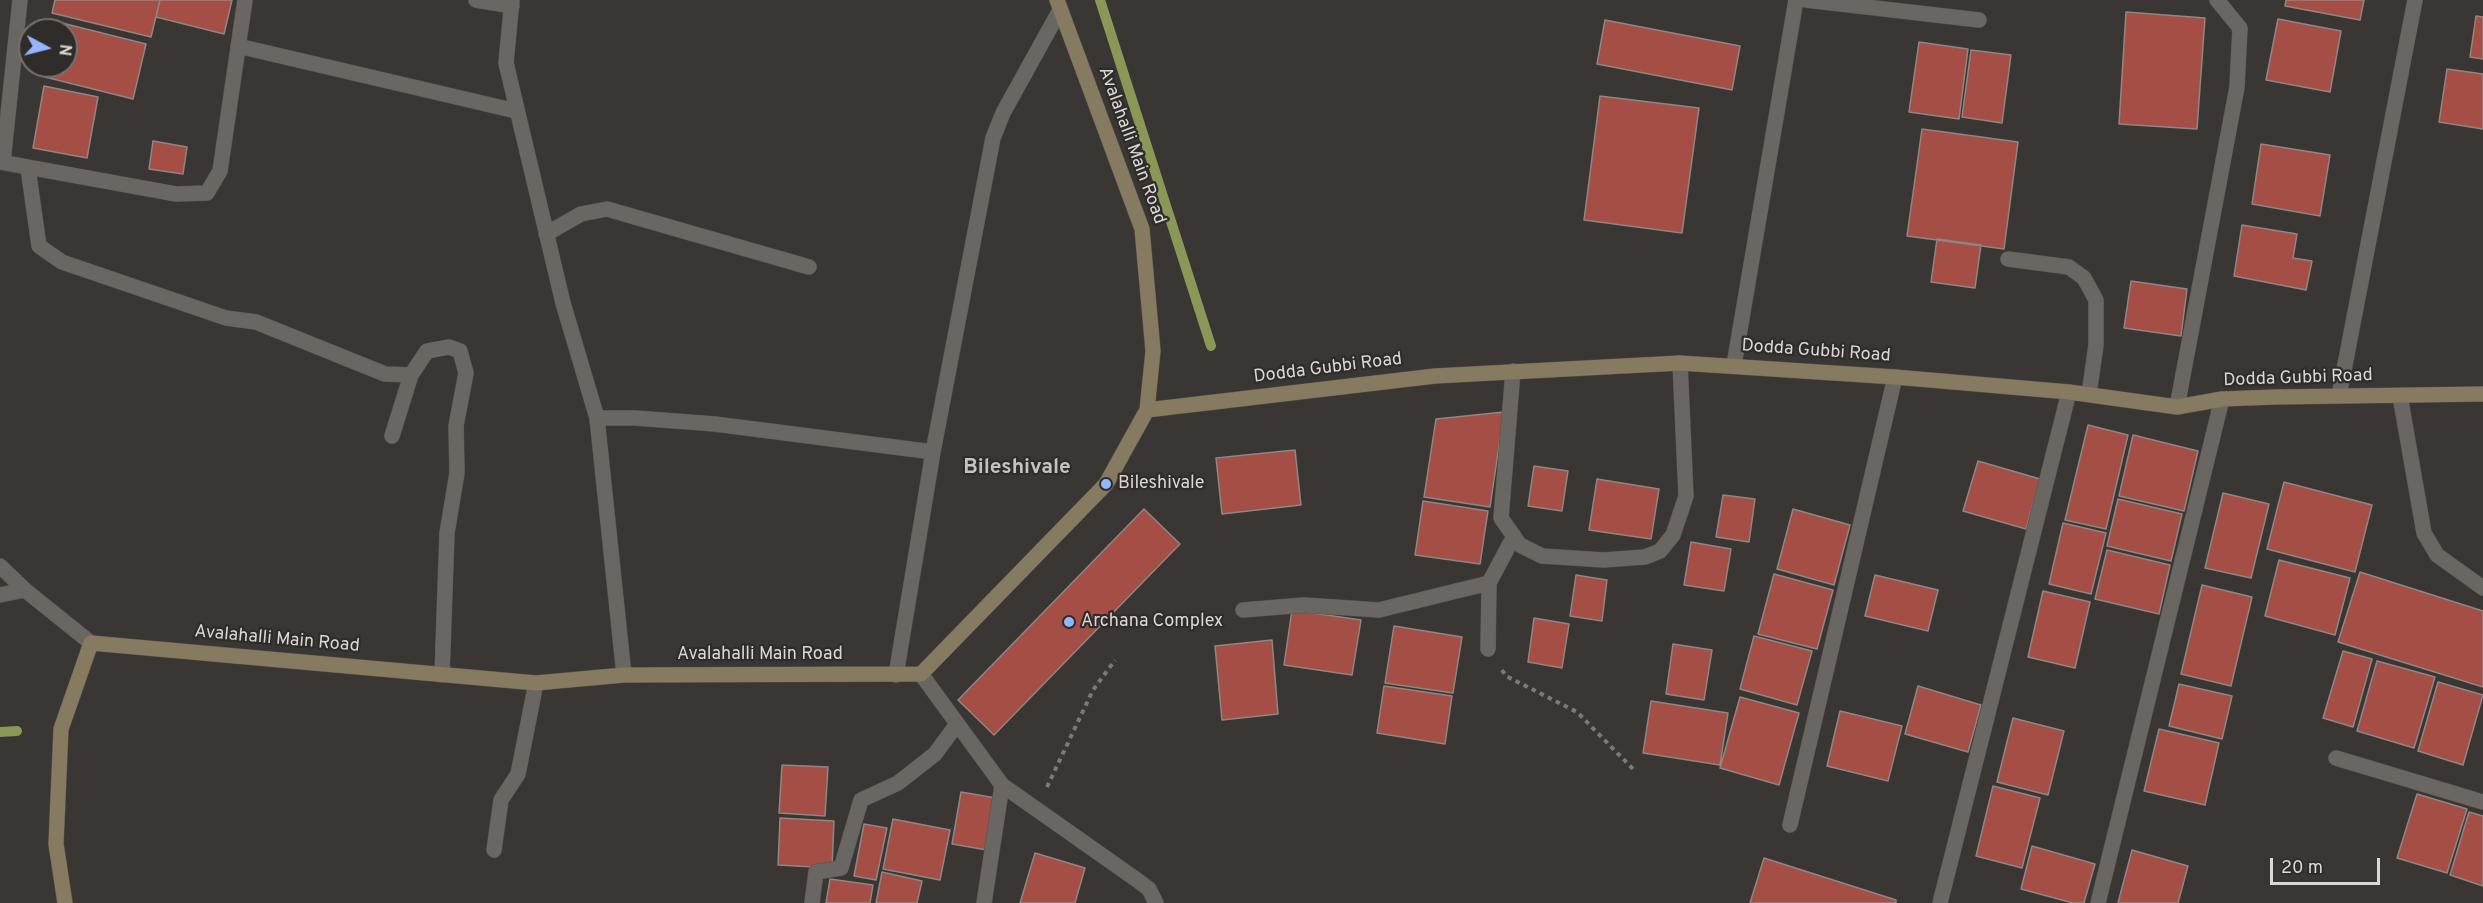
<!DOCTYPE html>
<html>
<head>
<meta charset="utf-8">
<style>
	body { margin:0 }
	#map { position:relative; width:2483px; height:903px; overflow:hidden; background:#3a3633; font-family:Overpass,sans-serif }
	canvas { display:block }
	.north { position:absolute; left:18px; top:18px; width:60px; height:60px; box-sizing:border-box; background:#302c29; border:2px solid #74716e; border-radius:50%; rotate:97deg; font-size:16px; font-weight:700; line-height:24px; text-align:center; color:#dad8d6 }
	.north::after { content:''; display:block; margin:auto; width:21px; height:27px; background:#92b7fd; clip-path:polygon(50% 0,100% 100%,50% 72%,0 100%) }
	.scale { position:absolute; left:2270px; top:858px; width:110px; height:27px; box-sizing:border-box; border:3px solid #dad8d6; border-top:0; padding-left:8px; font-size:18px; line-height:21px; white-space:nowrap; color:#dad8d6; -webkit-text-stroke:4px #302c29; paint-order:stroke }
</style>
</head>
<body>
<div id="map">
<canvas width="2483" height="903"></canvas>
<div class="north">N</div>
<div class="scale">20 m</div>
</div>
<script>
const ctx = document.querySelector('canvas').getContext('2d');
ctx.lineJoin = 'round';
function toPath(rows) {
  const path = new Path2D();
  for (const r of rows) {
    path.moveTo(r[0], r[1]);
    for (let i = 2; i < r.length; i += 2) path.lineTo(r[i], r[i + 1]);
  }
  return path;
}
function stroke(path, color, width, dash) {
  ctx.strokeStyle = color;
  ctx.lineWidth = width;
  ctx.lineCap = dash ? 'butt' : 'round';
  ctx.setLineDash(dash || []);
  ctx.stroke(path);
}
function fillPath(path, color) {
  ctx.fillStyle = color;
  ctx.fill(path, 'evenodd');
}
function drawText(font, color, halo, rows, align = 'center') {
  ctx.font = font + ' Overpass,sans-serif';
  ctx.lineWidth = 4.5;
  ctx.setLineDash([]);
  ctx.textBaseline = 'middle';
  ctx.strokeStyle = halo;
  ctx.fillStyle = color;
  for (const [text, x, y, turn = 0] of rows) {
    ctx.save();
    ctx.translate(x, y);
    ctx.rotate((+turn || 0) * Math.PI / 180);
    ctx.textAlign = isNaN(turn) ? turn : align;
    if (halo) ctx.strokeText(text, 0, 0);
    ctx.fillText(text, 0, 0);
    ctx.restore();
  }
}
const stream = toPath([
	[1100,0,1211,346],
	[0,732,17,731]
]);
const building = toPath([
	[55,0,160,0,151,37,52,13,55,0],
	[160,0,232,0,224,34,156,17,160,0],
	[2286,0,2364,0,2360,20,2285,6,2286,0],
	[2126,12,2205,18,2197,129,2119,124,2126,12],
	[2476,16,2483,17,2483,59,2470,57,2476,16],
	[2278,19,2341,31,2330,92,2266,80,2278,19],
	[1605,20,1740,46,1732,90,1597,64,1605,20],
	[58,22,146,44,133,99,45,77,48,66,66,66,66,30,57,30,58,22],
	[1919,42,1968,49,1959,119,1909,112,1919,42],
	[1971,50,2011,55,2002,123,1962,117,1971,50],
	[2447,69,2483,74,2483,129,2439,122,2447,69],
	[44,86,98,97,87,158,33,148,44,86],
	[1600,96,1699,108,1682,233,1584,220,1600,96],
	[1922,129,2018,142,2004,249,1907,236,1922,129],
	[153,141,187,147,183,174,149,169,153,141],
	[2261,144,2330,155,2320,216,2252,204,2261,144],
	[2242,225,2297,234,2293,258,2312,261,2306,290,2234,276,2242,225],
	[1937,239,1981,245,1975,288,1931,282,1937,239],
	[2131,281,2187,289,2181,336,2124,328,2131,281],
	[1504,412,1490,507,1424,497,1436,419,1504,412],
	[2088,425,2128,435,2106,529,2065,520,2088,425],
	[2133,435,2198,451,2184,511,2119,496,2133,435],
	[1295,450,1301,505,1222,514,1216,458,1295,450],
	[1978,461,2040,479,2026,529,1963,511,1978,461],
	[1534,466,1568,471,1562,511,1528,506,1534,466],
	[1597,479,1659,489,1651,539,1589,530,1597,479],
	[2284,482,2372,505,2355,572,2267,549,2284,482],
	[2223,493,2269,504,2251,578,2205,568,2223,493],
	[1723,495,1755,499,1749,542,1716,537,1723,495],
	[2118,499,2182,514,2171,561,2107,546,2118,499],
	[1423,501,1488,511,1480,564,1415,555,1423,501],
	[1144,509,1180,544,994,735,958,700,1144,509],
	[1793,509,1850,525,1834,585,1777,569,1793,509],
	[2063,523,2106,533,2091,594,2049,584,2063,523],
	[1691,542,1731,549,1724,591,1684,585,1691,542],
	[2107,550,2170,565,2159,614,2095,599,2107,550],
	[2279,560,2350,578,2335,635,2265,616,2279,560],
	[2360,572,2483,611,2483,687,2338,642,2360,572],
	[1774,574,1833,590,1817,649,1758,634,1774,574],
	[1576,575,1607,580,1602,621,1570,616,1576,575],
	[1875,575,1938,590,1928,631,1865,616,1875,575],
	[2202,585,2252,597,2231,686,2181,674,2202,585],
	[2043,591,2090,602,2075,668,2028,657,2043,591],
	[1292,610,1361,620,1352,675,1284,665,1292,610],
	[1534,618,1569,624,1562,668,1528,662,1534,618],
	[1394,626,1462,637,1453,693,1385,683,1394,626],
	[1754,636,1812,651,1797,705,1740,689,1754,636],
	[1272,640,1278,714,1222,720,1215,646,1272,640],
	[1673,644,1712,650,1704,700,1666,694,1673,644],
	[2343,651,2372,659,2353,727,2323,718,2343,651],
	[2377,661,2435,677,2414,748,2357,731,2377,661],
	[2438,682,2483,695,2463,765,2418,751,2438,682],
	[2179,684,2232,696,2222,739,2169,726,2179,684],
	[1384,686,1452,696,1445,744,1377,733,1384,686],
	[1918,686,1981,705,1968,752,1905,734,1918,686],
	[1740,697,1799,713,1779,785,1720,768,1740,697],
	[1651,701,1728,713,1720,765,1643,753,1651,701],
	[1840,711,1902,726,1888,781,1827,766,1840,711],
	[2013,718,2064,731,2048,795,1997,782,2013,718],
	[2159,729,2219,743,2205,805,2144,791,2159,729],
	[782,765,828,767,825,816,779,813,782,765],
	[1993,786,2040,798,2022,868,1976,856,1993,786],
	[961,792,996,798,987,850,952,844,961,792],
	[2417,794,2467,809,2447,873,2397,858,2417,794],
	[2469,812,2483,816,2483,886,2450,875,2469,812],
	[780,818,834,821,832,868,778,865,780,818],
	[893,819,950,830,940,880,883,869,893,819],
	[864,824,887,828,876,880,854,876,864,824],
	[2032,846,2095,864,2084,903,2073,903,2021,889,2032,846],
	[2132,850,2188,866,2178,903,2118,903,2132,850],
	[1035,853,1085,868,1075,903,1020,903,1035,853],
	[1764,858,1896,900,1896,903,1750,903,1764,858],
	[882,872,922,881,917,903,876,903,882,872],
	[830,879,873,885,870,903,826,903,830,879]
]);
const path = toPath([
	[1502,670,1506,676,1577,712,1635,771],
	[1047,787,1093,690,1115,660]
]);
const lane = toPath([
	[3,162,20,0],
	[2008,259,2069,267,2084,278,2096,300,2096,345,2089,394],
	[2339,396,2415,0]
]);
const street = toPath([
	[476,0,512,6],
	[512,0,506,63,563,303,597,418,624,675],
	[1806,0,1979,20],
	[238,46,516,111],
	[0,162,176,194,207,193,220,171,245,0],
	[28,168,39,246,62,262,226,318,256,322,385,374,411,375,427,351,449,347,460,351,466,373,456,426,457,473,447,533,442,675],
	[546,234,581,214,607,209,809,267],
	[1734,365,1796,0],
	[1513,371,1501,518,1520,545,1542,556,1604,560,1645,557,1660,551,1673,535,1686,496,1680,363],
	[2400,396,2424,533,2437,555,2483,588],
	[2177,407,2237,87,2240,28,2217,0],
	[597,418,635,418,715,424,933,452],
	[392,436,411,375],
	[0,566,25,590,91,643],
	[0,595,25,590],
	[1243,610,1304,605,1379,610,1489,583],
	[1488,649,1489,583,1514,536],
	[921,674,1002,785,984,903],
	[896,675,933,452,993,138,1003,113,1060,10],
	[2336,758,2483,802],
	[1002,785,1137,880,1149,889,1156,903],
	[1790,825,1895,377],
	[494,850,501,800,518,774,536,683],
	[812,903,816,872,841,868,861,800,898,783,935,754,957,724],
	[1940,903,2069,392],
	[2098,903,2222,399]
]);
const secondary = toPath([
	[1147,410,1435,376,1680,363,1895,377,2069,392,2177,407,2222,399,2276,397,2483,394],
	[65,903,56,844,61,729,91,643,536,683,624,675,921,674,1106,484,1147,410,1153,351,1142,229,1057,0]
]);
const markers = [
	[1106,484,6,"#92b7fd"],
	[1069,622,6,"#92b7fd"]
];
const streetNames = [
	["Avalahalli Main Road",1131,146,70],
	["Dodda Gubbi Road",1816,352,4],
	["Dodda Gubbi Road",1328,369,-7],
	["Dodda Gubbi Road",2298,379,-2],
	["Avalahalli Main Road",277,640,5],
	["Avalahalli Main Road",760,655]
];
const poiNames = [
	["Bileshivale",1118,484],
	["Archana Complex",1081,622]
];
const quarterNames = [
	["Bileshivale",1017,469]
];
stroke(stream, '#8b9757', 10);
fillPath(building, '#a54e46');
stroke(building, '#8e8786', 1.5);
stroke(lane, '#55524f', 16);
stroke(street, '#55524f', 16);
stroke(secondary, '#55524f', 16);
stroke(path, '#7c7976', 4, [4.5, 4.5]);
stroke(lane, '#6a6662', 15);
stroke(street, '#6a6662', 15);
stroke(secondary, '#867a60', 15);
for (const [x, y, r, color] of markers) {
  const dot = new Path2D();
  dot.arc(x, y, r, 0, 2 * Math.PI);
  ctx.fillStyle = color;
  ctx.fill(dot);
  stroke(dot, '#302c29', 2);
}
drawText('18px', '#dad8d6', '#302c29', streetNames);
drawText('18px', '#dad8d6', '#302c29', poiNames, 'left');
drawText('bold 21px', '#c6c1bd', '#302c29', quarterNames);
</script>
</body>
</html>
